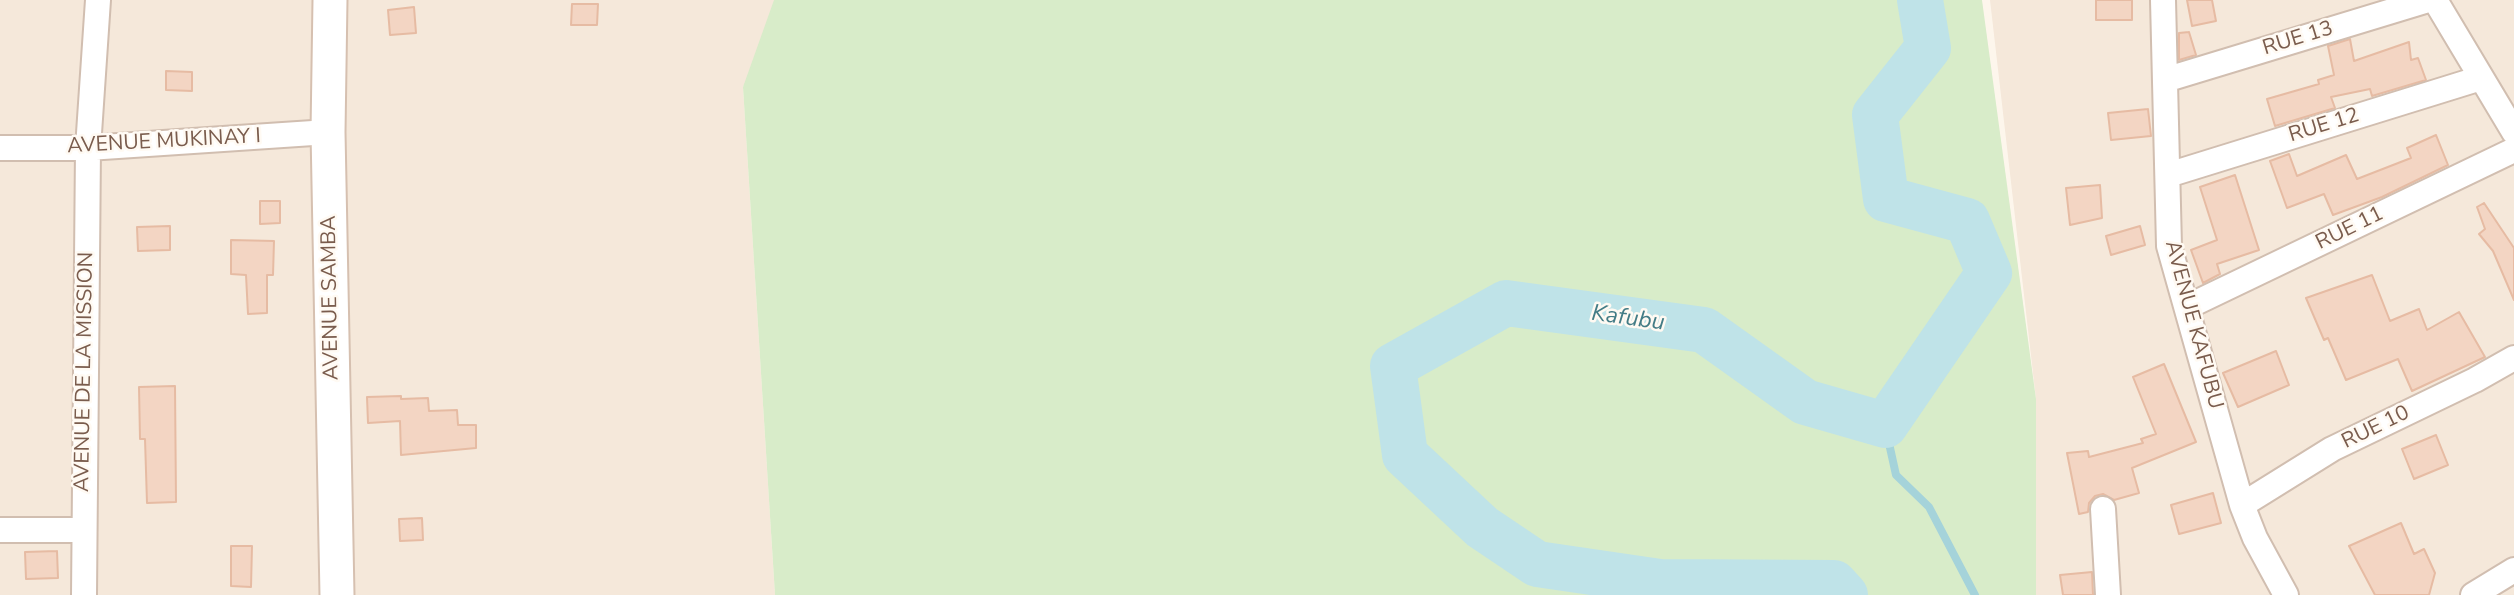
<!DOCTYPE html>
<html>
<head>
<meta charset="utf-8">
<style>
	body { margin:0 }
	canvas { display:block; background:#fdf6ec }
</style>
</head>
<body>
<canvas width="2514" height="595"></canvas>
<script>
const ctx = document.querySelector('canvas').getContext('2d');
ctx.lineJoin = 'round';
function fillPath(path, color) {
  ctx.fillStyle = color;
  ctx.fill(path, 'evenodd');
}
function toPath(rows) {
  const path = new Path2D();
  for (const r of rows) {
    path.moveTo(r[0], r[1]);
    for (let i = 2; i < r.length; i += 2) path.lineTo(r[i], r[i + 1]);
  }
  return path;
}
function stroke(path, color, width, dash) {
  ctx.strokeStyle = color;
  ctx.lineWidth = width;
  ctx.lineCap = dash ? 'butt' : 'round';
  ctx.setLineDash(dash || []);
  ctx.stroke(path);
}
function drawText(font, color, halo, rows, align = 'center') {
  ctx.font = font + ' "Nunito Sans",sans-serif';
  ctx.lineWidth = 5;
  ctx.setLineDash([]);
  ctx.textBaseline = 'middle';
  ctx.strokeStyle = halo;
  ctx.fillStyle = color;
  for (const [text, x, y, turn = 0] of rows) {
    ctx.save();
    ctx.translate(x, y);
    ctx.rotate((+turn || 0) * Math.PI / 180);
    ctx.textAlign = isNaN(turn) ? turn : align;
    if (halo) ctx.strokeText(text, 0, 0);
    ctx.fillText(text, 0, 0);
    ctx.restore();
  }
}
const residential = toPath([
	[0,0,797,0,743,87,775,595,0,595],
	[1990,0,2514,0,2514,595,2036,595,2036,399]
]);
const green = toPath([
	[774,0,1982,0,2036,399,2036,595,775,595,743,87]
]);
const stream = toPath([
	[1885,425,1896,475,1929,507,1975,595]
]);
const river = toPath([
	[1845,595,1834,583,1660,582,1537,564,1482,527,1405,455,1393,366,1506,303,1704,330,1805,402,1885,425,1989,273,1967,221,1886,199,1875,115,1928,48,1920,0]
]);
const building = toPath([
	[2096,0,2132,0,2132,20,2096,20,2096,0],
	[2187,0,2212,0,2216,21,2192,26,2187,0],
	[572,4,598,4,597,25,571,25,572,4],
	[414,7,416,33,390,35,388,10,414,7],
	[2189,32,2196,55,2179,60,2179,33,2189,32],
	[2350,39,2354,61,2409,42,2411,60,2418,58,2426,80,2372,96,2370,89,2331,97,2335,108,2275,126,2267,99,2319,84,2318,80,2334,75,2328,46,2350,39],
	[166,71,192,72,192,91,166,90,166,71],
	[2148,109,2151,136,2111,140,2108,113,2148,109],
	[2436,135,2448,165,2382,197,2333,215,2324,194,2287,208,2270,161,2289,154,2297,176,2346,155,2357,179,2411,158,2407,148,2436,135],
	[2235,175,2259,250,2217,264,2220,274,2203,283,2191,250,2217,240,2200,187,2235,175],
	[2100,185,2102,218,2070,225,2066,188,2100,185],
	[260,201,280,201,280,223,260,224,260,201],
	[2484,203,2514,248,2514,300,2493,251,2479,234,2485,229,2477,207,2484,203],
	[170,226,170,250,138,251,137,227,170,226],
	[2140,226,2145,245,2111,255,2106,236,2140,226],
	[231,240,274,241,273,275,267,275,267,313,248,314,246,275,231,274,231,240],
	[2372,275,2390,321,2419,309,2427,330,2459,312,2485,357,2412,391,2398,359,2346,380,2328,338,2324,340,2306,298,2372,275],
	[2276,351,2289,385,2238,407,2223,373,2276,351],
	[2164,364,2196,442,2132,468,2139,493,2114,500,2103,494,2095,496,2089,503,2088,512,2079,514,2067,453,2088,451,2089,457,2143,443,2141,439,2156,434,2133,377,2164,364],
	[175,386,176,502,147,503,145,439,140,439,139,387,175,386],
	[401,396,401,399,428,398,429,411,457,410,458,425,476,425,476,448,401,455,400,421,368,423,367,397,401,396],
	[2436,435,2448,465,2414,479,2402,449,2436,435],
	[2213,493,2221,523,2179,534,2171,505,2213,493],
	[422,518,423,540,400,541,399,519,422,518],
	[2401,523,2414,554,2424,549,2435,573,2429,595,2375,595,2349,546,2401,523],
	[231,546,252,546,251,587,231,586,231,546],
	[57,551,58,578,26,579,25,552,57,551],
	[2092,572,2093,595,2063,595,2060,575,2092,572]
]);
const street = toPath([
	[2163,0,2169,246,2242,505,2255,538,2286,595],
	[2435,0,2514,132],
	[2168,79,2428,0],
	[0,148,88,148,328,132],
	[2168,175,2481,78],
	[2187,307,2514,150],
	[2242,505,2332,449,2475,380,2514,358],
	[2103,509,2108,595],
	[0,530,83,530],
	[84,595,88,148,98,0],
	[2473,595,2514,570]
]);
const secondary = toPath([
	[330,0,328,132,337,595]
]);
const streetNames = [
	["RUE 13",2298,39,-17],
	["RUE 12",2324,126,-17],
	["AVENUE MUKINAY I",164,142,-3],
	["RUE 11",2350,229,-26],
	["AVENUE SAMBA",331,298,-91],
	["AVENUE KAFUBU",2193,325,75],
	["AVENUE DE LA MISSION",85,372,-89],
	["RUE 10",2376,428,-26]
];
const waterNames = [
	["Kafubu",1628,319,8]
];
fillPath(residential, '#f5e8da');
fillPath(green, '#d8ecc9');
stroke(stream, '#a5d3da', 8);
stroke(river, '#bfe3e8', 46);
fillPath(building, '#f3d5c3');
stroke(building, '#e6bba3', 2);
stroke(street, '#d1beb0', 28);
stroke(secondary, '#d6c0b0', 37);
stroke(street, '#fff', 24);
stroke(secondary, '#fff', 33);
drawText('21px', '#7a5c4d', '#fffaf3', streetNames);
drawText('italic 23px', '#437c86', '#fffaf3', waterNames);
</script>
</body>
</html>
